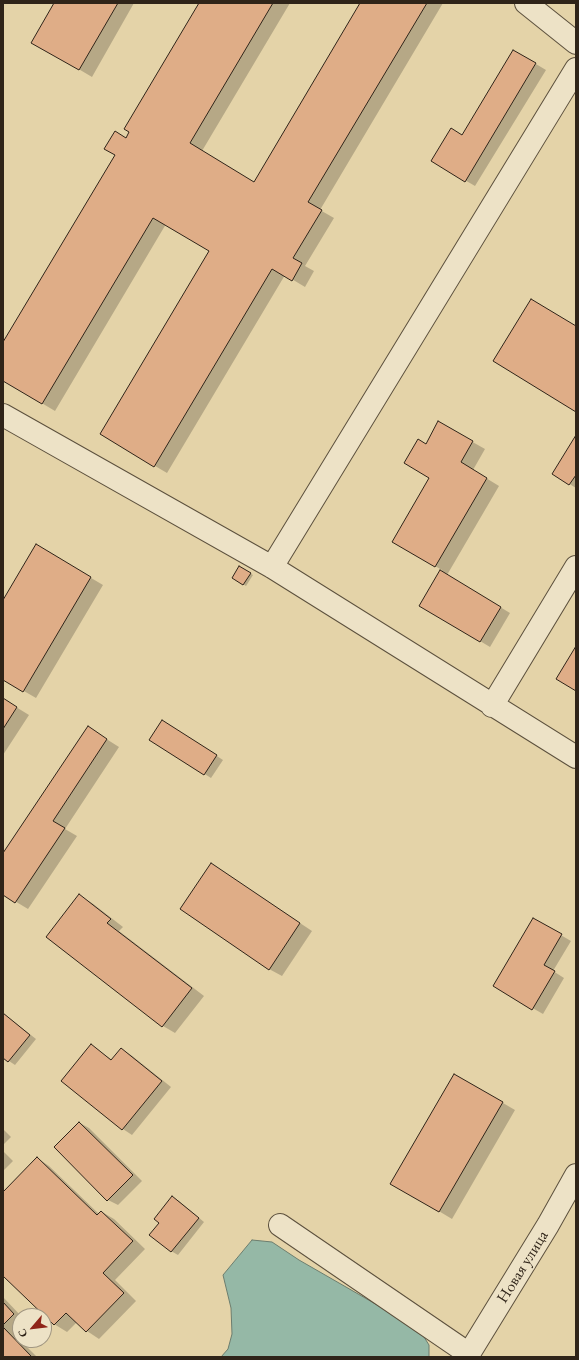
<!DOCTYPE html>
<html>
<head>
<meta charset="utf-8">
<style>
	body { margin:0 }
	#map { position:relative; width:579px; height:1360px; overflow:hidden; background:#e4d3a8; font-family:"EB Garamond",serif }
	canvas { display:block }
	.frame { position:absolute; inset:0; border:4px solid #2f2419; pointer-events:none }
	.north { position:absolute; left:12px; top:1308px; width:40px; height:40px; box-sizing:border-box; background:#ede2c6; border:1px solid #a19681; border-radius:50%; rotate:242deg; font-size:11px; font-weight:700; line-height:16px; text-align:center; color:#2f2419 }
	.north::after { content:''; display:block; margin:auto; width:14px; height:18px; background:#8f2418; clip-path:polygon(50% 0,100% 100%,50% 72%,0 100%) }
</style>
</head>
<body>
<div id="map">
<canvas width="579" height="1360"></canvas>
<div class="frame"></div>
<div class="north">С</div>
</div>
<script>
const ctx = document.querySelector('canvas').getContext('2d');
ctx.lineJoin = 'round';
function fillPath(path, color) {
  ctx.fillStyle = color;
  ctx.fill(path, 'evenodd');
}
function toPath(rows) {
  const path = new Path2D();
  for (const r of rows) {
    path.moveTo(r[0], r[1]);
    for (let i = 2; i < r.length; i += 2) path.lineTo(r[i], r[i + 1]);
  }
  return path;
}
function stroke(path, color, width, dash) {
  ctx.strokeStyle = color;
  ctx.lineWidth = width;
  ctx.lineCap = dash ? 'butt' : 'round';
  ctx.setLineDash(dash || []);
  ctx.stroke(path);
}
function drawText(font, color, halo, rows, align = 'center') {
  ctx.font = font + ' "EB Garamond",serif';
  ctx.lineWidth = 3;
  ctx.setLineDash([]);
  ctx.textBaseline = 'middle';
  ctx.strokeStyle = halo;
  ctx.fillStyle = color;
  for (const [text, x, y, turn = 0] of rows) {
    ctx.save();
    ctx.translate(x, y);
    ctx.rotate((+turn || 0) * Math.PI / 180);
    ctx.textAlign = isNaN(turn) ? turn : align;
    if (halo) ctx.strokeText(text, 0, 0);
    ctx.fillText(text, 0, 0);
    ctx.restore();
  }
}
const water = toPath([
	[252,1240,272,1242,299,1260,419,1329,429,1345,429,1357,221,1357,228,1349,232,1334,231,1308,223,1275,252,1240]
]);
const shadow = toPath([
	[55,3,134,3,92,77,33,42],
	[200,3,290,3,202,151,254,183,361,3,443,3,320,210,334,218,305,266,314,271,305,287,285,275,167,473,101,434,210,250,166,224,55,411,3,380,3,344,126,139],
	[514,51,546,70,475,186,432,161,462,136],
	[439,423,485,449,473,470,499,486,447,575,510,613,490,647,420,605,442,570,393,542,430,477,426,445],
	[576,437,576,488,553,474],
	[37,546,103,585,36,698,3,679,3,602],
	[239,567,253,575,246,586,233,578],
	[3,699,29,715,3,755],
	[169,725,223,760,211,778,151,740],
	[100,735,119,747,65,829,77,836,28,909,3,894,3,855],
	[211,864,312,931,282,976,269,969],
	[79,896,92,903,123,927,119,931,204,996,175,1033,163,1026],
	[533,919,571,941,553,971,564,978,543,1014,494,986],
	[3,1013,36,1039,15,1065,3,1057],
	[91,1045,112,1060,121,1049,131,1055,171,1087,132,1135,123,1129],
	[455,1075,515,1110,452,1219,392,1183],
	[80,1123,89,1128,142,1181,118,1205,108,1200],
	[3,1129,11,1137,3,1145],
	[3,1151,13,1161,3,1171],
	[37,1158,49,1166,99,1214,102,1212,114,1219,145,1249,115,1280,136,1301,99,1339,87,1331,77,1322,67,1332,54,1324,3,1275,3,1193],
	[172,1197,179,1201,204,1222,178,1255,171,1251,160,1222],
	[3,1297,21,1316,20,1316,20,1328,14,1334,37,1357,3,1357]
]);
const building = toPath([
	[54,3,118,3,79,70,31,43,54,3],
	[199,3,273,3,190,143,254,182,360,3,427,3,308,202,322,210,293,258,302,263,292,281,272,269,154,467,100,434,209,251,153,218,42,404,3,381,3,342,115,155,104,149,115,131,126,138,129,132,124,129,199,3],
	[513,50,536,63,465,182,431,161,451,128,462,135,513,50],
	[531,299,576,326,576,412,493,361,531,299],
	[438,421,473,441,461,462,487,478,435,567,392,542,429,478,404,463,418,439,426,444,438,421],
	[576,435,576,475,569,485,552,474,576,435],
	[36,544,91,577,23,692,3,680,3,600,36,544],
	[239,566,251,573,243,585,232,578,239,566],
	[440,570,501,607,480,642,419,606,440,570],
	[576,646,576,691,556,679,576,646],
	[3,698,17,707,3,729,3,698],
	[162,720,217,755,204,775,149,740,162,720],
	[88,726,107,739,53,821,65,828,15,903,3,895,3,853,88,726],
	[211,863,300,923,269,970,180,909,211,863],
	[79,894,111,919,107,923,192,988,162,1027,46,937,79,894],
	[533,918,562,934,544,965,555,971,532,1010,493,986,533,918],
	[3,1013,30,1035,8,1062,3,1058,3,1013],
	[91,1044,111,1060,121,1048,162,1081,122,1130,61,1081,91,1044],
	[454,1074,503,1102,439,1212,390,1184,454,1074],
	[79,1122,133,1175,107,1201,54,1147,79,1122],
	[37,1157,97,1215,101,1211,133,1241,103,1273,124,1293,86,1332,66,1313,54,1325,3,1276,3,1192,37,1157],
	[172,1196,199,1218,171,1252,149,1235,159,1223,154,1219,172,1196],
	[3,1302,14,1314,3,1325,3,1302],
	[3,1327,32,1357,3,1357,3,1327]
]);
const minor = toPath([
	[526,3,576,43],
	[3,415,272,567,576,757],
	[272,567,576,69],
	[492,706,576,567],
	[280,1225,469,1354],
	[467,1357,548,1225,576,1175]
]);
const streetNames = [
	["Новая улица",523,1267,-58]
];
fillPath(water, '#95b8a6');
stroke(water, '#6c7d6e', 1);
fillPath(shadow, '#0003');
fillPath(building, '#dfad87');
stroke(building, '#2f2419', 1);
stroke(minor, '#5c503d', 24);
stroke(minor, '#ede2c6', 22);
drawText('16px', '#2f2419', '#ede2c6', streetNames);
</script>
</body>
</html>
